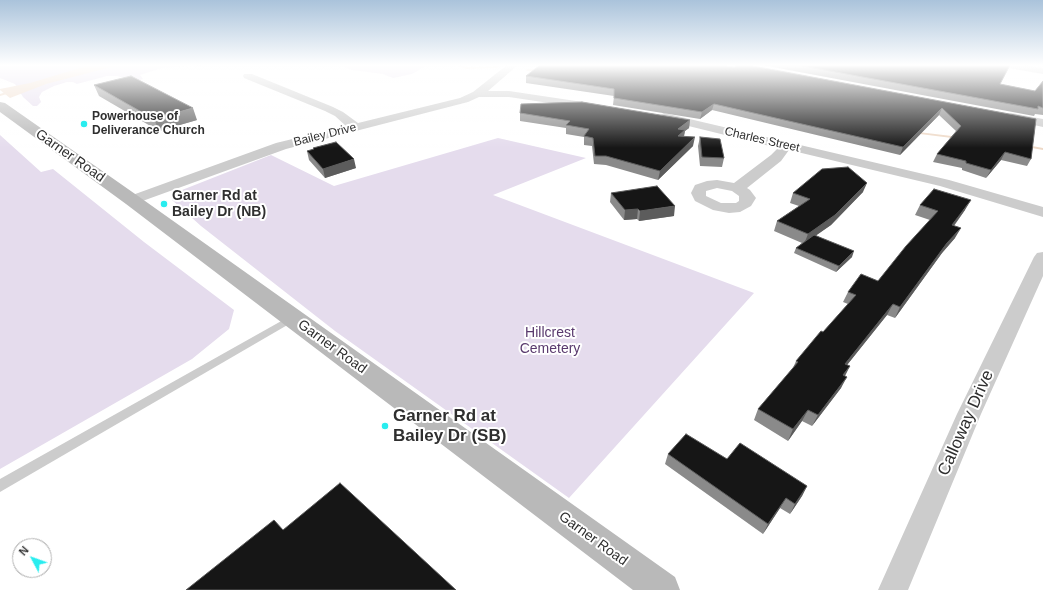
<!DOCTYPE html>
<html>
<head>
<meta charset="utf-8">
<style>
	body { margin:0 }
	#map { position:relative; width:1043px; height:590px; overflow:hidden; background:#fff; font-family:Arial,sans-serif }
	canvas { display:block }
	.north { position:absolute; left:12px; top:538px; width:40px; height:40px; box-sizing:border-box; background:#fff; border:1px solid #acacac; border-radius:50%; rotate:311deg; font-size:11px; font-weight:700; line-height:16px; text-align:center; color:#2f2f2f }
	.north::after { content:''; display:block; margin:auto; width:14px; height:18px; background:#28edef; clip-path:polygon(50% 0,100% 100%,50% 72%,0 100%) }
</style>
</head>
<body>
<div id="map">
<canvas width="1043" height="590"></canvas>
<div class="north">N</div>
</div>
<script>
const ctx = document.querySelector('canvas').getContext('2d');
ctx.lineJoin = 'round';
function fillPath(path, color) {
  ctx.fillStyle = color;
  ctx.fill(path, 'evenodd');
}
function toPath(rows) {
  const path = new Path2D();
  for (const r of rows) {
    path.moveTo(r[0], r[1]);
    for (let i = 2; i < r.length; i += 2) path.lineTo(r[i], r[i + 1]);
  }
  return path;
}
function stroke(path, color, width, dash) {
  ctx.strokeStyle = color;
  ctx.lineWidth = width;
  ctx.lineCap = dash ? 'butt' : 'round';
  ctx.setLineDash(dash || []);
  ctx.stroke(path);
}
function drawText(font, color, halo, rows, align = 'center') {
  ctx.font = font + ' Arial,sans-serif';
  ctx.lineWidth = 4;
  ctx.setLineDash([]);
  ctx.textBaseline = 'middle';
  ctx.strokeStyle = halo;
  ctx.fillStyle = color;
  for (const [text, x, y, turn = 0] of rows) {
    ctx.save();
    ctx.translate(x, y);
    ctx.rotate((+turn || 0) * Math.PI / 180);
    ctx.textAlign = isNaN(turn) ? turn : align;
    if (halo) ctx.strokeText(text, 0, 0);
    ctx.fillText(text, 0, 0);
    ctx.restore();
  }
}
const green = toPath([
	[0,65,210,65,162,68,140,75,143,79,137,81,117,76,107,76,77,84,73,82,67,82,54,86,42,92,39,97,41,102,37,106,33,106,23,97,15,84,0,78],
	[343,65,428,65,412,74,393,78,383,74,352,70,344,67],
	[0,135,41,172,53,169,144,242,234,310,229,329,192,359,0,469],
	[498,138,586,158,493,195,754,293,569,498,335,331,201,226,172,200,174,195,182,190,271,155,334,186]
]);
const water = toPath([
	[90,65,119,65,46,84,10,98,0,90,0,89,30,83]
]);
const stream = toPath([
	[453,65,459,65,466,67,497,66,499,67,497,68,466,69,453,65],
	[528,69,542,70,544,71,542,72,527,71,526,70,528,69],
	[13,90,15,91,14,92,0,96,0,94,13,90],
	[910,131,960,137,962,138,960,139,912,133,910,133,910,131],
	[1021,144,1043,148,1043,150,1021,146,1021,144]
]);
const service = toPath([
	[292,315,297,318,296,320,0,492,0,479,292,315]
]);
const minor = toPath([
	[507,65,518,65,488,91,509,91,596,104,600,105,602,107,600,109,596,110,509,97,479,97,468,102,286,149,137,203,132,205,127,203,124,200,127,197,276,143,346,126,335,116,325,111,244,78,243,76,244,74,252,74,333,107,343,112,358,123,460,98,473,92,507,65],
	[1003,65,1025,65,1043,68,1043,74,1008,68,1003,65],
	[664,113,949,180,1043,207,1043,217,940,186,789,150,781,161,747,188,750,190,756,198,751,206,740,212,729,213,713,210,695,201,691,193,695,185,707,181,717,180,734,183,771,155,778,148,660,119,658,117,660,115,664,113],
	[717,188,732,191,739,196,739,201,736,203,721,203,706,196,706,191,717,188],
	[1011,113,1043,119,1043,127,1007,119,1005,117,1007,115,1011,113],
	[1043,252,1043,276,981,414,908,590,878,590,957,414,1034,257,1037,253,1043,252]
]);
const secondary = toPath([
	[0,102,5,103,138,196,675,577,680,590,633,590,126,204,0,112,0,102]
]);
const wall = toPath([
	[720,65,1036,119,1031,159,1027,166,1001,160,986,178,962,170,962,168,933,162,937,154,956,131,939,115,900,155,712,110,700,119,613,105,614,96,526,83,526,76],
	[762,65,1010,65,1000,84,1035,91,1043,81,1043,115,1035,114,1034,116],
	[94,85,197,120,159,131,99,96],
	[520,113,690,120,689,128,685,131,684,137,693,146,658,180,606,165,594,164,592,146,584,145,584,137,566,134,566,128,520,121],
	[700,137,724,158,722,167,700,166,698,146],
	[313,148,356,168,325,178,309,160,307,151,313,150],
	[863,192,831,225,816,235,852,257,836,272,794,253,796,248,802,243,774,231,777,221,799,206,790,203,793,193],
	[611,193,674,216,639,221,637,219,624,220,610,202],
	[920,205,965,210,954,226,955,238,942,253,895,318,887,315,847,365,841,388,812,426,802,421,788,441,754,420,758,409,793,368,796,361,823,332,848,304,843,302,848,292,878,281,930,220,915,215],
	[668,454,727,459,807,486,802,496,790,514,780,508,763,534,665,464]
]);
const shadedWall = toPath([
	[714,104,712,110,700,119,702,112],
	[193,108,197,120,159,131,154,119],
	[942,108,939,115,900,155,903,147],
	[690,120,689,128,685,131,683,139,677,144,678,129],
	[695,137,693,146,658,180,660,171],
	[1005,152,1001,160,986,178,991,170],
	[354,159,356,168,325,178,323,169],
	[867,183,863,192,831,225,804,244,808,234],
	[971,200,965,210,947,235,952,225],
	[675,206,674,216,639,221,640,211],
	[638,209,637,219,624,220,625,210],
	[961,228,955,238,942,253,895,318,900,307,947,243],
	[854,251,852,257,836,272,839,266],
	[893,304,887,315,839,375,845,364],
	[850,366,844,378,843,375],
	[847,377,841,388,812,426,818,415],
	[808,410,802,421,788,441,793,429],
	[807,486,802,496,790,514,795,504],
	[786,498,780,508,763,534,768,524]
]);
const building = toPath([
	[540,65,720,65,735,67,735,65,748,65,1036,119,1031,159,1005,152,991,170,966,163,966,161,937,154,961,126,942,108,903,147,714,104,702,112,614,98,614,89,526,76,540,65],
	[797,65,1010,65,1000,84,1035,91,1043,81,1043,108,1038,106,1038,109,797,65],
	[131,76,193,108,154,119,94,85,131,76],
	[582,102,690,120,678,129,685,130,678,136,695,137,660,171,606,156,595,156,593,138,584,136,589,129,566,125,570,121,520,113,521,104,582,102],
	[700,137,720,139,724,158,702,157,700,137],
	[336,142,354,159,323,169,307,151,314,149,313,148,336,142],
	[848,167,867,183,835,215,808,234,777,221,810,199,793,193,822,169,848,167],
	[657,186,675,206,640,211,638,209,625,210,611,193,657,186],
	[934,189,971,200,952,225,961,228,947,243,900,307,893,304,845,364,850,366,843,375,847,377,818,415,808,410,793,429,758,409,798,362,796,361,821,331,823,332,856,295,848,292,861,274,878,281,906,246,938,211,920,205,934,189],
	[814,235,854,251,839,266,796,248,814,235],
	[686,434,727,459,740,443,807,486,795,504,786,498,768,524,668,454,686,434],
	[340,483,456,590,186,590,274,520,283,530,340,483]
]);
const markers = [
	[84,124,4,"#28edef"],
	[164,204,4,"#28edef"],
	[385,426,4,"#28edef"]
];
const farPoinames = [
	["Powerhouse of",92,117],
	["Deliverance Church",92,131]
];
const farStreetnames = [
	["Bailey Drive",325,135,-14],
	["Charles Street",762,140,13]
];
const streetNames = [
	["Garner Road",70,156,35],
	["Garner Road",332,347,36],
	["Garner Road",593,539,36]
];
const poiNames = [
	["Garner Rd at",172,196],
	["Bailey Dr (NB)",172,212]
];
const parkNames = [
	["Hillcrest",550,333],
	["Cemetery",550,349]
];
const nearPoinames = [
	["Garner Rd at",393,416],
	["Bailey Dr (SB)",393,436]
];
const nearStreetnames = [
	["Calloway Drive",966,423,-66]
];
fillPath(green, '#e5dced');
fillPath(water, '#eed9c7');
fillPath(stream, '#eed9c7');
fillPath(service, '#ccc');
fillPath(minor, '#ccc');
fillPath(secondary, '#b9b9b9');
fillPath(wall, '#8a8a8a');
fillPath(shadedWall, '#5c5c5c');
fillPath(building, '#161616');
stroke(building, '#5c5c5c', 1);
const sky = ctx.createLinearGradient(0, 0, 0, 148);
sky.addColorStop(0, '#aac3db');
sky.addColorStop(0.44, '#fff');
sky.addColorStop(1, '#ffffff00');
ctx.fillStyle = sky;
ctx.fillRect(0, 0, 1043, 148);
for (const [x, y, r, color] of markers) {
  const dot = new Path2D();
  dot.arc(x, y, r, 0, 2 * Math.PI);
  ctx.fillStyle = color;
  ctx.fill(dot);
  stroke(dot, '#fff', 1.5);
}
drawText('bold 12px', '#2f2f2f', '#fff', farPoinames, 'left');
drawText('12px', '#2f2f2f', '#fff', farStreetnames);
drawText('14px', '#2f2f2f', '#fff', streetNames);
drawText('bold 14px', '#2f2f2f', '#fff', poiNames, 'left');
drawText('14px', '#59396d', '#fff', parkNames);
drawText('bold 17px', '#2f2f2f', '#fff', nearPoinames, 'left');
drawText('17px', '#2f2f2f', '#fff', nearStreetnames);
</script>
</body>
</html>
